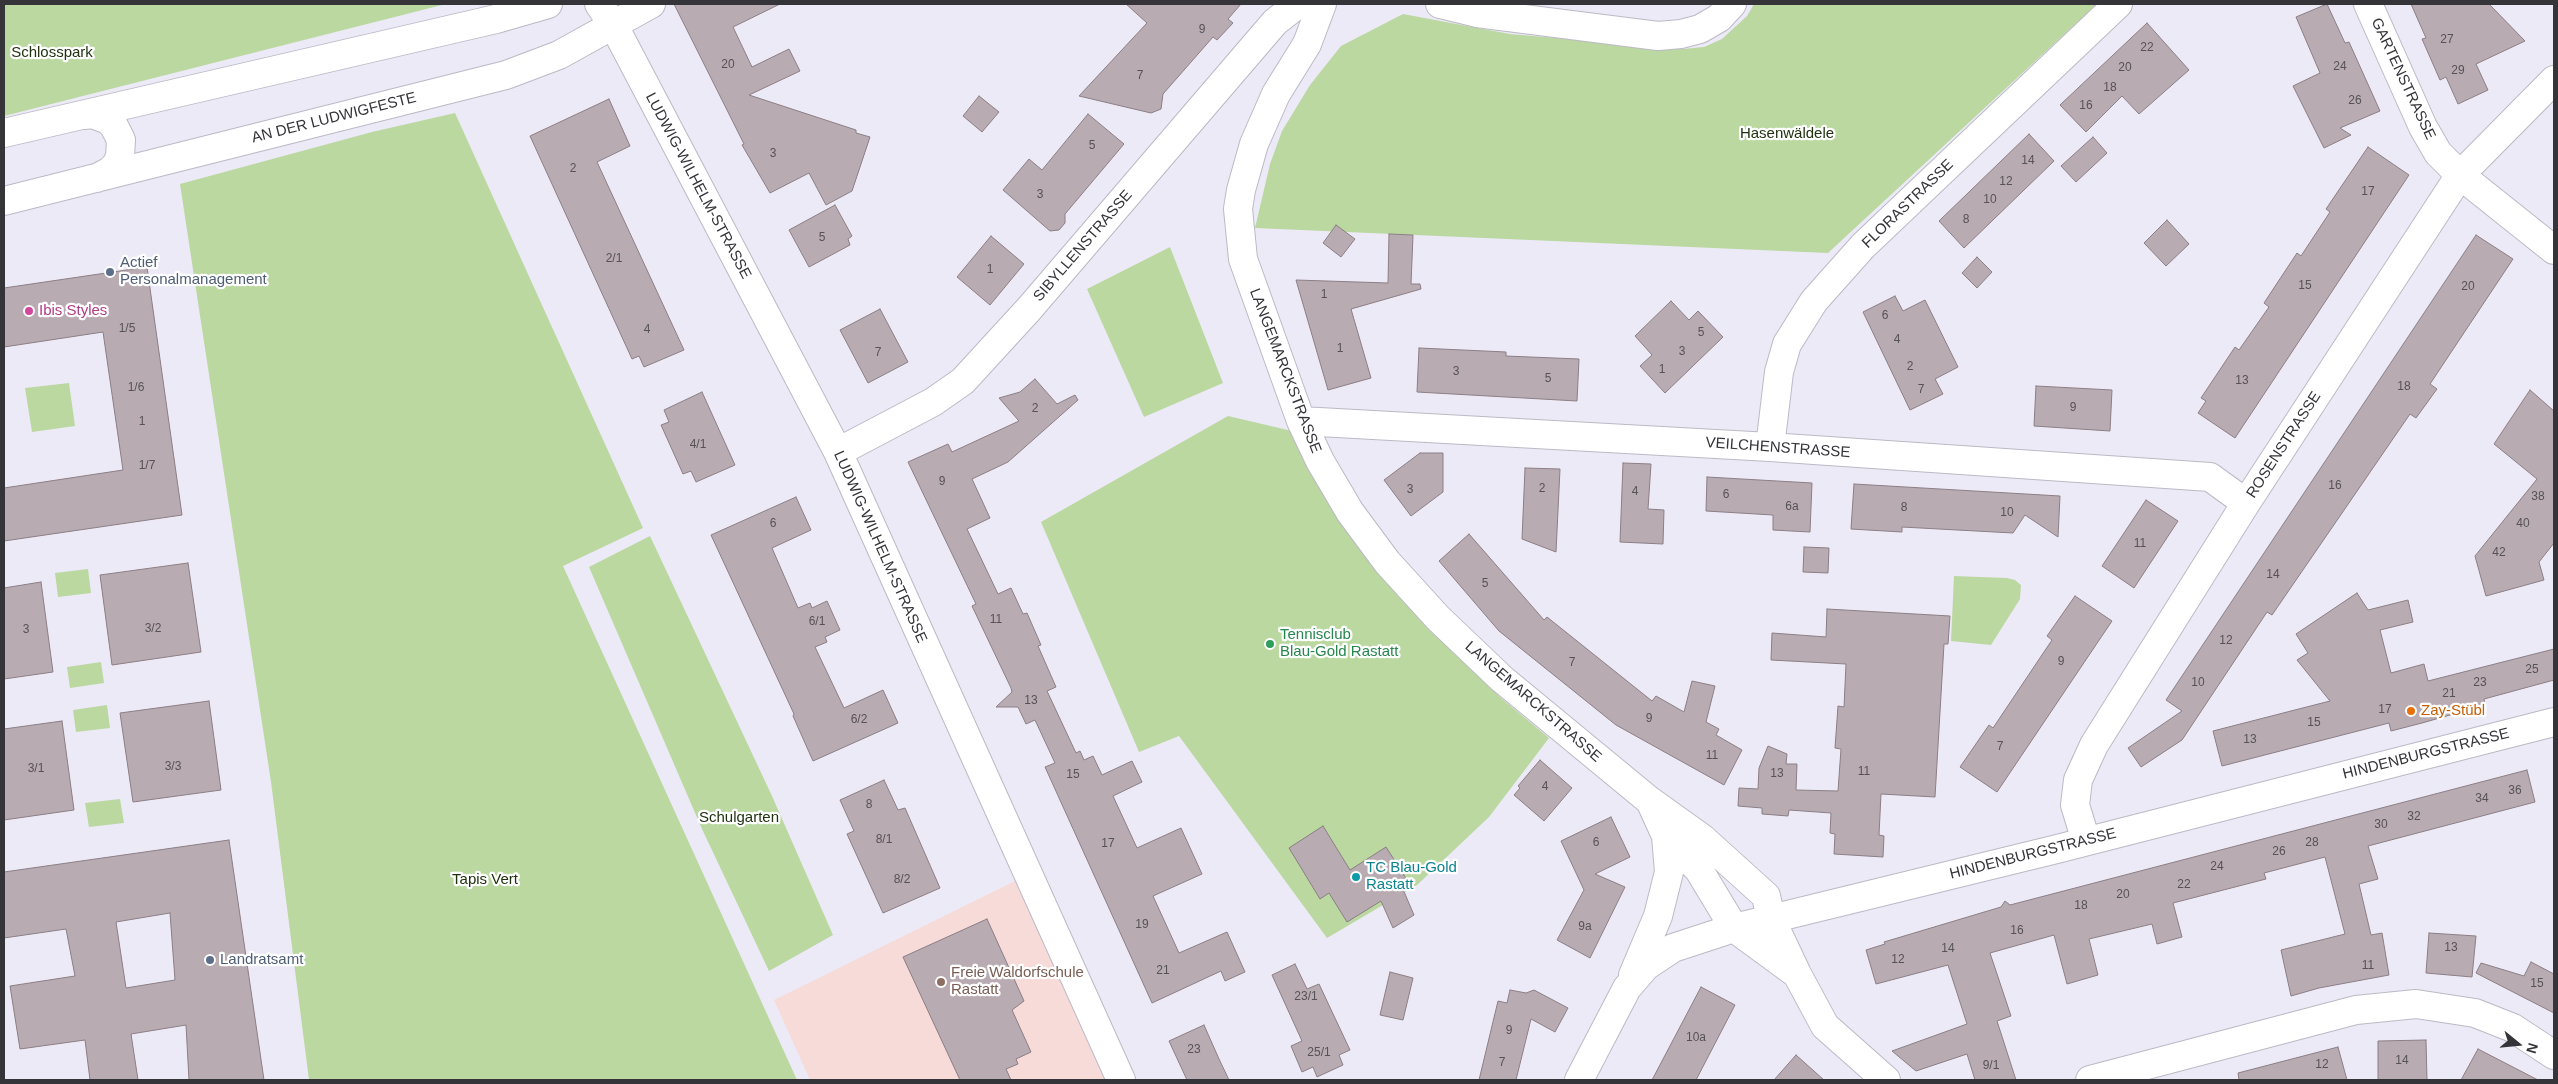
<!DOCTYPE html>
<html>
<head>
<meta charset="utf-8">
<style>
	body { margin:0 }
	#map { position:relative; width:2558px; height:1084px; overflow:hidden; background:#edeaf7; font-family:Arial,sans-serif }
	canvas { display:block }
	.frame { position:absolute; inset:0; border:5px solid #353439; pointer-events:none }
	.north { position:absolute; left:2493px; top:1019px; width:50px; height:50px; -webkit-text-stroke:4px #fff; paint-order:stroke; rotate:107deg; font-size:14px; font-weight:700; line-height:20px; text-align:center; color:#353439 }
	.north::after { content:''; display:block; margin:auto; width:18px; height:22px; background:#353439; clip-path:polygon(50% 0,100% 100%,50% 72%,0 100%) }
</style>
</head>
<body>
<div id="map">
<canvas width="2558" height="1084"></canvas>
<div class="frame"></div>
<div class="north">N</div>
</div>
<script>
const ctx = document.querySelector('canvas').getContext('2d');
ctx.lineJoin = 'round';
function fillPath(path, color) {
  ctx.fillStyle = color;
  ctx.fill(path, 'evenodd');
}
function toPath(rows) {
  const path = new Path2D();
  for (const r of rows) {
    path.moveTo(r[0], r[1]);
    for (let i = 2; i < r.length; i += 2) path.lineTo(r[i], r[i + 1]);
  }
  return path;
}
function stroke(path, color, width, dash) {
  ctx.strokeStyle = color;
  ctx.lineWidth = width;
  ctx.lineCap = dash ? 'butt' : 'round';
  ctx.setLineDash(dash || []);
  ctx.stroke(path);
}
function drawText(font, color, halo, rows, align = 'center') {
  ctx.font = font + ' Arial,sans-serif';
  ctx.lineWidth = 4.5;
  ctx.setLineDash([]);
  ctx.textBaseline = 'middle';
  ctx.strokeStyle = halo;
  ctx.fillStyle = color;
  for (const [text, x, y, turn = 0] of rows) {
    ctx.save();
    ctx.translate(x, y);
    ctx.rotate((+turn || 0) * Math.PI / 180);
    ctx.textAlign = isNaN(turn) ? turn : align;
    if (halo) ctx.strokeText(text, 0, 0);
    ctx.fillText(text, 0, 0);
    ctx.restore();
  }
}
const education = toPath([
	[1023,877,1114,1080,810,1080,774,1000]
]);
const green = toPath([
	[4,4,446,4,4,116],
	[1754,4,2097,4,1828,253,1255,228,1270,164,1282,131,1310,85,1341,46,1403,14,1510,34,1683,49,1704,47,1722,39,1747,16],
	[455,113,643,528,563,566,797,1080,309,1080,271,782,180,184,372,132],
	[1170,247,1223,383,1144,417,1087,289],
	[69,383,75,426,32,432,25,388],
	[1228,416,1292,431,1394,589,1501,698,1549,738,1489,817,1417,885,1327,938,1179,736,1139,752,1041,522],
	[650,536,772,796,833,935,769,971,702,829,589,567],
	[88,569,91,593,58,597,55,573],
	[1954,576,2007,578,2015,580,2021,585,2020,599,1991,645,1951,641],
	[101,662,104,683,70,688,67,667],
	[107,705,110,728,76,732,73,710],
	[120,799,124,823,89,827,85,803]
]);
const building = toPath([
	[674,4,780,4,733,27,752,67,789,49,800,71,749,95,856,130,856,133,870,137,852,191,826,205,809,173,770,193,742,145,744,144,674,4],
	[1126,4,1241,4,1228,19,1233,23,1217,40,1213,37,1163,94,1161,109,1151,113,1079,96,1147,23,1126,4],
	[2327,4,2345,43,2349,42,2380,111,2340,128,2351,135,2324,148,2293,86,2320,73,2296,17,2327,4],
	[2411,4,2489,4,2525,41,2476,64,2488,90,2458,104,2446,77,2440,80,2422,39,2426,38,2411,4],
	[2147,23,2189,70,2139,114,2122,96,2086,132,2060,105,2147,23],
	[979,96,999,112,982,132,963,116,979,96],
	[609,99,630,146,597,162,684,350,644,367,639,356,632,359,530,136,609,99],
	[1088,114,1124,144,1065,214,1065,223,1059,230,1050,231,1003,190,1029,159,1042,170,1088,114],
	[2029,134,2054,161,1964,248,1939,221,2029,134],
	[2093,137,2107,153,2076,182,2061,166,2093,137],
	[2368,147,2409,175,2235,438,2198,413,2206,401,2201,398,2235,347,2239,350,2269,307,2264,303,2297,253,2301,256,2330,212,2326,209,2368,147],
	[835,205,852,236,848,239,850,245,809,267,789,230,835,205],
	[2167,220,2189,244,2166,266,2144,243,2167,220],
	[1336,225,1355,239,1341,257,1323,243,1336,225],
	[1389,234,1413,235,1411,284,1420,284,1421,289,1351,309,1371,378,1328,390,1296,280,1388,283,1389,234],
	[2476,235,2513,259,2430,384,2437,389,2416,418,2410,414,2272,615,2267,612,2182,740,2141,767,2128,748,2182,711,2166,700,2476,235],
	[991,236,1024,264,990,305,957,277,991,236],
	[1977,257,1992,272,1977,288,1962,273,1977,257],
	[147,267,182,515,4,541,4,488,123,470,103,332,4,347,4,288,147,267],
	[1895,296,1903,311,1925,300,1958,367,1935,379,1943,394,1910,410,1863,312,1895,296],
	[1671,301,1689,320,1698,311,1723,337,1665,393,1640,366,1652,355,1635,336,1671,301],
	[880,309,908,362,868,383,840,330,880,309],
	[1419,348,1506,352,1506,356,1579,359,1577,401,1417,392,1419,348],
	[1035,379,1057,404,1075,395,1078,400,1008,462,972,479,990,518,967,529,998,594,1011,588,1023,614,1027,613,1041,645,1038,646,1056,687,1047,691,1076,753,1080,751,1084,760,1093,756,1102,775,1132,761,1142,782,1113,796,1137,848,1181,828,1202,874,1153,896,1179,953,1227,932,1245,972,1225,981,1221,971,1152,1003,1045,767,1055,763,1035,720,1026,724,1018,707,996,707,1012,692,1011,688,972,606,976,604,908,462,948,444,952,452,1019,421,999,398,1020,392,1035,379],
	[2036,386,2112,390,2110,431,2034,426,2036,386],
	[2530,390,2554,411,2554,543,2539,562,2544,580,2486,596,2475,556,2537,479,2494,444,2530,390],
	[702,392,735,465,696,482,691,471,683,474,661,425,669,422,664,410,702,392],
	[1420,453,1443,453,1443,492,1411,516,1384,480,1420,453],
	[1623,463,1651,464,1648,509,1664,510,1663,544,1620,542,1623,463],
	[1525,468,1560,469,1556,552,1522,539,1525,468],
	[1707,477,1812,483,1810,532,1773,530,1773,515,1706,511,1707,477],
	[1854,484,2060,496,2058,537,2025,515,2013,533,1902,527,1902,532,1851,529,1854,484],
	[796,497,811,530,772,548,798,608,810,603,812,608,827,601,840,630,825,637,827,642,815,647,844,708,883,690,898,723,813,761,793,716,794,714,711,535,796,497],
	[2146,500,2178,521,2134,588,2102,566,2146,500],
	[1469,534,1544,620,1547,617,1652,701,1656,696,1684,712,1692,681,1715,686,1706,722,1719,729,1716,735,1742,750,1724,785,1616,725,1499,631,1439,561,1469,534],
	[1804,547,1829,548,1828,573,1803,572,1804,547],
	[188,563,201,652,112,665,100,575,188,563],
	[41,582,53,672,4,679,4,588,41,582],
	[2357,593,2368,610,2408,600,2413,622,2380,630,2391,673,2424,664,2428,681,2554,649,2554,680,2484,699,2485,705,2422,723,2391,731,2389,723,2222,766,2213,731,2330,701,2297,660,2308,653,2296,634,2357,593],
	[2075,596,2112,621,1997,792,1960,767,1989,725,1993,728,2052,640,2047,636,2075,596],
	[1827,609,1950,616,1948,644,1944,644,1935,797,1881,794,1879,835,1884,836,1883,857,1834,854,1835,834,1830,833,1831,813,1789,810,1788,816,1762,814,1762,808,1738,806,1739,788,1758,789,1759,768,1768,746,1787,754,1786,764,1797,764,1796,790,1838,791,1841,749,1835,748,1838,706,1844,707,1846,664,1771,660,1772,633,1826,637,1827,609],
	[209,701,221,790,133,802,120,713,209,701],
	[62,721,74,810,4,820,4,729,62,721],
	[1540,760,1572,788,1544,821,1514,795,1520,788,1518,786,1540,760],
	[2527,770,2535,802,2368,846,2378,879,2359,884,2371,935,2382,933,2389,975,2319,988,2291,996,2281,950,2345,934,2325,857,2264,873,2266,879,2173,903,2182,937,2157,944,2152,924,2089,939,2098,975,2067,984,2054,935,1990,953,2011,1016,1997,1021,2016,1080,1975,1080,1967,1054,1916,1071,1892,1051,1967,1024,1948,965,1876,984,1866,950,1885,944,1884,942,2001,907,2005,901,2010,905,2527,770],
	[884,780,898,810,905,808,940,888,883,913,847,834,854,831,840,800,884,780],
	[1611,817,1630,857,1595,874,1625,887,1590,958,1557,940,1584,890,1561,841,1611,817],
	[1323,826,1350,870,1386,847,1409,883,1402,887,1414,915,1393,928,1381,901,1347,922,1329,893,1320,899,1289,848,1323,826],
	[229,840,264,1080,189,1080,186,1025,131,1034,138,1080,90,1080,85,1040,20,1049,10,986,75,976,66,929,4,938,4,872,229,840],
	[170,913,175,980,126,988,116,922,170,913],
	[987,919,1024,1001,1012,1010,1031,1052,1016,1059,1018,1064,1006,1069,1011,1080,960,1080,903,957,987,919],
	[2429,933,2476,936,2472,977,2426,973,2429,933],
	[2531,962,2554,974,2554,1013,2476,973,2481,963,2524,976,2531,962],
	[1295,964,1307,989,1319,984,1350,1050,1339,1055,1343,1065,1317,1077,1313,1067,1302,1072,1291,1046,1302,1041,1272,975,1295,964],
	[1390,972,1413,978,1403,1020,1380,1015,1390,972],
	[1701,987,1735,1005,1696,1080,1652,1080,1701,987],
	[1510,990,1526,993,1534,990,1568,1008,1555,1032,1531,1019,1516,1080,1479,1080,1498,1001,1507,1003,1510,990],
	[1204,1025,1219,1059,1229,1080,1187,1080,1169,1041,1204,1025],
	[2426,1040,2427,1080,2378,1080,2378,1041,2426,1040],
	[2338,1047,2347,1080,2239,1080,2238,1073,2338,1047],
	[2478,1049,2538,1080,2461,1080,2478,1049],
	[1796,1055,1824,1080,1774,1080,1796,1055]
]);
const minor = toPath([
	[599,4,614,26,838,452,1121,1080],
	[1322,4,1307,44,1276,94,1254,144,1241,190,1238,209,1243,259,1301,421,1320,461,1350,512,1387,562,1438,618,1502,679,1650,801,1703,839,1766,896,1771,919,1797,974,1825,1026,1886,1080],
	[1440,4,1477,13,1658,36,1681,34,1700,29,1719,18,1732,4],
	[2368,4,2423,127,2438,153,2460,175,2554,250],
	[84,115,92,114,108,120,114,126,121,140,120,157,116,165,110,171,97,178],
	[4,133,496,19,548,4],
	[4,201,506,75,559,55,651,4],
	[1301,421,1770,447,2210,477,2246,503],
	[1770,447,1779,372,1787,344,1814,301,1863,246,2118,4],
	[838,452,933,402,963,381,1029,309,1275,22,1298,4],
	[1666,836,1699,870,1734,928,1794,972],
	[2086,841,2075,805,2078,780,2094,745,2246,503,2460,175,2554,80],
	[1633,975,1658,916,1669,872,1666,836,1651,803],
	[1579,1080,1627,988,1646,966,1673,948,1734,928,2057,849,2554,722],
	[2090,1080,2356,1010,2416,1004,2475,1013,2513,1028,2554,1055]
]);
const markers = [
	[110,272,5,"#5c6f8a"],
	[29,311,5,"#d1479c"],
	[1270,644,5,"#2e9e5b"],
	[2411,711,5,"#e8710a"],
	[1356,877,5,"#0f9aa8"],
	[210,960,5,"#5c6f8a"],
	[941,982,5,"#8d6e63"]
];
const numberNames = [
	["9",1202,30],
	["27",2447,40],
	["22",2147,48],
	["20",728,65],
	["24",2340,67],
	["20",2125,68],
	["29",2458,71],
	["7",1140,76],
	["18",2110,88],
	["26",2355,101],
	["16",2086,106],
	["5",1092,146],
	["3",773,154],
	["14",2028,161],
	["2",573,169],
	["12",2006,182],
	["17",2368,192],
	["3",1040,195],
	["10",1990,200],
	["8",1966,220],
	["5",822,238],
	["2/1",614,259],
	["1",990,270],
	["15",2305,286],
	["20",2468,287],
	["1",1324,295],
	["6",1885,316],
	["1/5",127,329],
	["4",647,330],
	["5",1701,333],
	["4",1897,340],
	["1",1340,349],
	["3",1682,352],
	["7",878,353],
	["2",1910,367],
	["1",1662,370],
	["3",1456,372],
	["5",1548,379],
	["13",2242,381],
	["18",2404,387],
	["1/6",136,388],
	["7",1921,390],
	["9",2073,408],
	["2",1035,409],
	["1",142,422],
	["4/1",698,445],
	["1/7",147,466],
	["9",942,482],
	["16",2335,486],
	["2",1542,489],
	["3",1410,490],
	["4",1635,492],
	["6",1726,495],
	["38",2538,497],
	["6a",1792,507],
	["8",1904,508],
	["10",2007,513],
	["6",773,524],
	["40",2523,524],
	["11",2140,544],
	["42",2499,553],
	["14",2273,575],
	["5",1485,584],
	["11",996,620],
	["6/1",817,622],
	["3/2",153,629],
	["3",26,630],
	["12",2226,641],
	["9",2061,662],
	["7",1572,663],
	["25",2532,670],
	["10",2198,683],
	["23",2480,683],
	["21",2449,694],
	["13",1031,701],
	["17",2385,710],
	["9",1649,719],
	["6/2",859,720],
	["15",2314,723],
	["13",2250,740],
	["7",2000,747],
	["11",1712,756],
	["3/3",173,767],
	["3/1",36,769],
	["11",1864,772],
	["13",1777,774],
	["15",1073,775],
	["4",1545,787],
	["36",2515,791],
	["34",2482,799],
	["8",869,805],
	["32",2414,817],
	["30",2381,825],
	["8/1",884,840],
	["6",1596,843],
	["28",2312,843],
	["17",1108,844],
	["26",2279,852],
	["24",2217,867],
	["8/2",902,880],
	["22",2184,885],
	["20",2123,895],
	["18",2081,906],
	["19",1142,925],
	["9a",1585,927],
	["16",2017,931],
	["13",2451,948],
	["14",1948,949],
	["12",1898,960],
	["11",2368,966],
	["21",1163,971],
	["15",2537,984],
	["23/1",1306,997],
	["9",1509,1031],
	["10a",1696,1038],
	["23",1194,1050],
	["25/1",1319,1053],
	["14",2402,1061],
	["7",1502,1063],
	["12",2322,1065],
	["9/1",1991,1066]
];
const parkNames = [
	["Schlosspark",52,53],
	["Hasenwäldele",1787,134],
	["Schulgarten",739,818],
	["Tapis Vert",485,880]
];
const streetNames = [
	["GARTENSTRASSE",2403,79,65],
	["AN DER LUDWIGFESTE",334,118,-14],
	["LUDWIG-WILHELM-STRASSE",698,186,62],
	["FLORASTRASSE",1908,204,-44],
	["SIBYLLENSTRASSE",1083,246,-49],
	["LANGEMARCKSTRASSE",1285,371,69],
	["ROSENSTRASSE",2284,445,-57],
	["VEILCHENSTRASSE",1778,448,4],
	["LUDWIG-WILHELM-STRASSE",880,547,66],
	["LANGEMARCKSTRASSE",1533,702,41],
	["HINDENBURGSTRASSE",2426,754,-14],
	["HINDENBURGSTRASSE",2033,854,-14]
];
const serviceNames = [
	["Actief",120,263],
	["Personalmanagement",120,280],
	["Landratsamt",220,960]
];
const hotelNames = [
	["Ibis Styles",39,311]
];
const leisureNames = [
	["Tennisclub",1280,635],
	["Blau-Gold Rastatt",1280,652]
];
const foodNames = [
	["Zay-Stübl",2421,711]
];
const cultureNames = [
	["TC Blau-Gold",1366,868],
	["Rastatt",1366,885]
];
const educationNames = [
	["Freie Waldorfschule",951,973],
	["Rastatt",951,990]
];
fillPath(education, '#f6dbd8');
fillPath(green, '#bad8a0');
fillPath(building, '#b9abb2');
stroke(building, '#8b7e84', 1);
stroke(minor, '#bcb9c6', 30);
stroke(minor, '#fff', 28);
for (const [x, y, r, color] of markers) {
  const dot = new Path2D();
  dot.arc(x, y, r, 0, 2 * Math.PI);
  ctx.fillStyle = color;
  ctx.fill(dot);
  stroke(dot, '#fff', 2);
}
drawText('12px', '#565257', null, numberNames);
drawText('15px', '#213210', '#fff', parkNames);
drawText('15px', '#353439', '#fff', streetNames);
drawText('15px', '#4e5e75', '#fff', serviceNames, 'left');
drawText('15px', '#b23c85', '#fff', hotelNames, 'left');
drawText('15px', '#27864d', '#fff', leisureNames, 'left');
drawText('15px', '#c56008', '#fff', foodNames, 'left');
drawText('15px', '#0d838f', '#fff', cultureNames, 'left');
drawText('15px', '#785e54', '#fff', educationNames, 'left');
</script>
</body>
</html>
